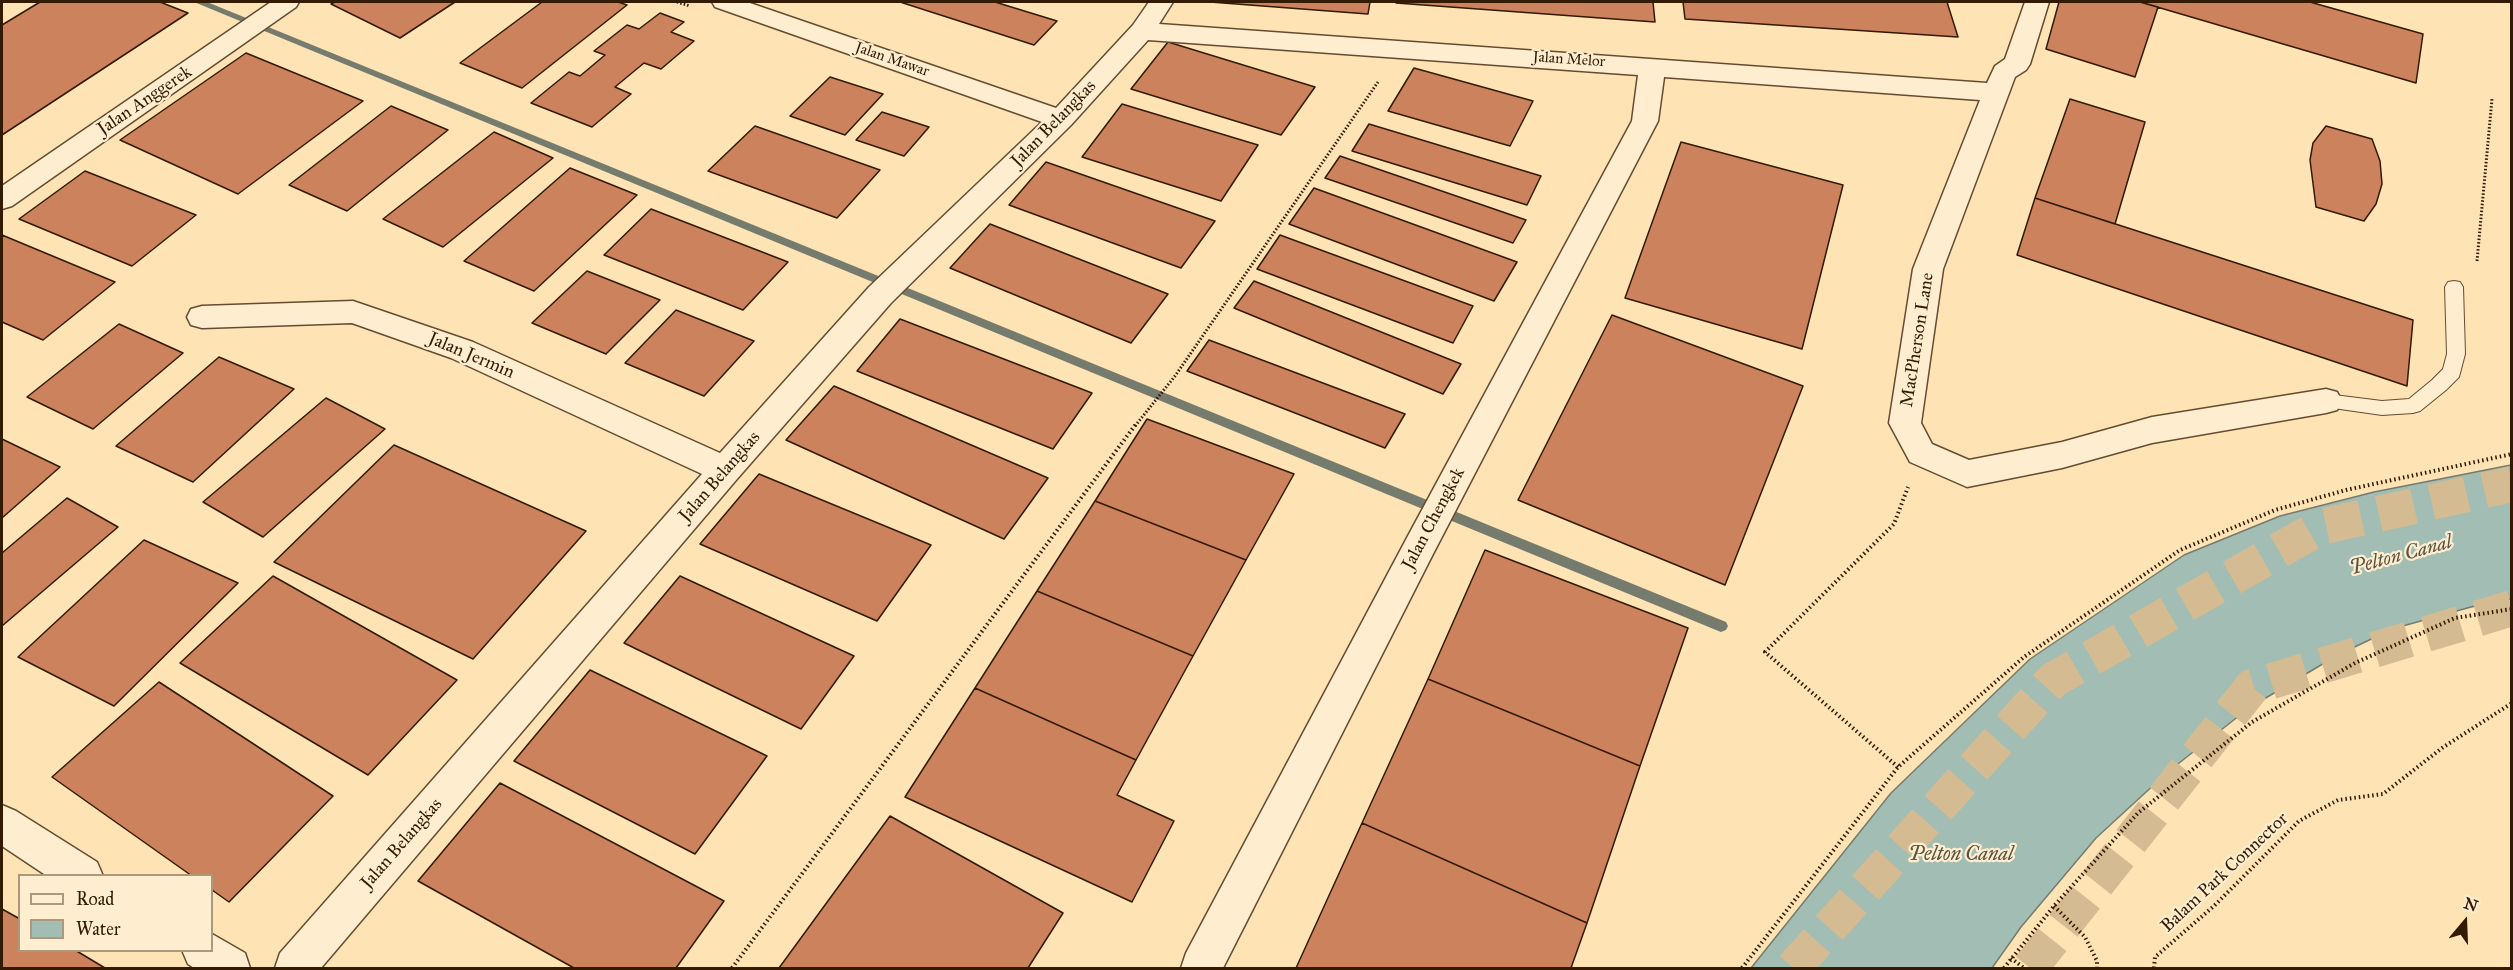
<!DOCTYPE html>
<html>
<head>
<meta charset="utf-8">
<style>
	body { margin:0 }
	#map { position:relative; width:2513px; height:970px; overflow:hidden; background:#fee3b5; font-family:"IM FELL Great Primer",serif }
	canvas { display:block }
	.frame { position:absolute; inset:0; border:3px solid #321a03; pointer-events:none }
	.legend { position:absolute; left:18px; top:874px; width:195px; height:78px; box-sizing:border-box; background:#feedcf; border:2px solid #ac997d; margin:0; padding:8px 10px; list-style:none; font-size:18px; color:#321a03 }
	.legend li { display:flex; align-items:center; gap:12px; height:30px }
	.legend b { width:30px; border:2px solid #ac997d }
	.north { position:absolute; left:2435px; top:892px; width:60px; height:60px; -webkit-text-stroke:4px #feedcf; paint-order:stroke; rotate:19deg; font-size:16px; font-weight:700; line-height:24px; text-align:center; color:#321a03 }
	.north::after { content:''; display:block; margin:auto; width:21px; height:27px; background:#321a03; clip-path:polygon(50% 0,100% 100%,50% 72%,0 100%) }
</style>
</head>
<body>
<div id="map">
<canvas width="2513" height="970"></canvas>
<div class="frame"></div>
<ul class="legend">
<li><b style="height:8px;background:#feedcf"></b>Road</li>
<li><b style="height:16px;background:#a1bdb4"></b>Water</li>
</ul>
<div class="north">N</div>
</div>
<script>
const ctx = document.querySelector('canvas').getContext('2d');
ctx.lineJoin = 'round';
function fillPath(path, color) {
  ctx.fillStyle = color;
  ctx.fill(path, 'evenodd');
}
function toPath(rows) {
  const path = new Path2D();
  for (const r of rows) {
    path.moveTo(r[0], r[1]);
    for (let i = 2; i < r.length; i += 2) path.lineTo(r[i], r[i + 1]);
  }
  return path;
}
function stroke(path, color, width, dash) {
  ctx.strokeStyle = color;
  ctx.lineWidth = width;
  ctx.lineCap = dash ? 'butt' : 'round';
  ctx.setLineDash(dash || []);
  ctx.stroke(path);
}
function drawText(font, color, halo, rows, align = 'center') {
  ctx.font = font + ' "IM FELL Great Primer",serif';
  ctx.lineWidth = 4.5;
  ctx.setLineDash([]);
  ctx.textBaseline = 'middle';
  ctx.strokeStyle = halo;
  ctx.fillStyle = color;
  for (const [text, x, y, turn = 0] of rows) {
    ctx.save();
    ctx.translate(x, y);
    ctx.rotate((+turn || 0) * Math.PI / 180);
    ctx.textAlign = isNaN(turn) ? turn : align;
    if (halo) ctx.strokeText(text, 0, 0);
    ctx.fillText(text, 0, 0);
    ctx.restore();
  }
}
const water = toPath([
	[2511,465,2511,599,2471,607,2392,629,2336,656,2249,708,2169,771,2096,838,2021,927,1992,968,1751,968,1891,793,2030,659,2184,555,2280,516,2374,492,2511,465]
]);
const stream = toPath([
	[194,2,207,2,1726,622,1728,626,1726,630,1721,632,1716,630,194,2]
]);
const building = toPath([
	[40,2,160,2,188,13,2,135,2,25,40,2],
	[335,2,455,2,400,38,331,4,335,2],
	[542,2,618,2,627,5,522,88,460,63,542,2],
	[900,2,995,2,1057,21,1034,45,900,2],
	[1210,2,1370,2,1368,14,1210,2],
	[1397,2,1653,2,1655,22,1396,3,1397,2],
	[1683,2,1947,2,1958,37,1685,19,1683,2],
	[2059,2,2140,2,2158,7,2135,77,2046,49,2059,2],
	[2140,2,2310,2,2423,34,2416,83,2140,2],
	[660,13,684,22,671,32,694,41,661,69,644,63,615,87,631,94,592,127,531,103,569,72,580,76,605,55,594,51,627,25,639,29,660,13],
	[1168,42,1315,87,1281,135,1131,89,1168,42],
	[246,53,363,101,238,194,120,140,246,53],
	[1414,68,1533,101,1510,146,1388,111,1414,68],
	[830,77,883,94,845,135,790,116,830,77],
	[2070,99,2145,122,2115,224,2035,198,2070,99],
	[1122,104,1258,145,1221,201,1082,157,1122,104],
	[391,106,448,130,347,211,289,185,391,106],
	[882,112,929,127,904,156,856,140,882,112],
	[1369,124,1541,176,1527,205,1352,151,1369,124],
	[755,126,880,170,837,218,708,171,755,126],
	[2326,126,2372,139,2380,161,2382,184,2376,204,2364,221,2316,207,2310,160,2313,143,2326,126],
	[494,132,553,158,443,247,383,219,494,132],
	[1681,142,1843,185,1802,349,1625,298,1681,142],
	[1340,156,1526,220,1513,243,1325,178,1340,156],
	[1046,162,1215,221,1181,268,1009,205,1046,162],
	[570,168,637,195,534,291,464,261,570,168],
	[85,171,196,215,132,266,19,219,85,171],
	[1314,188,1517,262,1494,301,1289,224,1314,188],
	[2035,198,2413,320,2407,386,2017,255,2035,198],
	[651,209,788,262,743,310,604,255,651,209],
	[990,224,1168,294,1131,343,950,268,990,224],
	[2,235,115,282,43,340,2,322,2,235],
	[1280,235,1473,306,1453,343,1257,269,1280,235],
	[587,271,660,300,606,354,532,323,587,271],
	[1254,281,1461,364,1443,394,1234,308,1254,281],
	[676,310,754,341,704,396,625,363,676,310],
	[1612,315,1803,386,1725,585,1518,500,1612,315],
	[900,319,1092,393,1053,449,857,371,900,319],
	[119,324,183,353,93,429,27,397,119,324],
	[1209,340,1405,414,1385,448,1187,371,1209,340],
	[219,357,294,389,193,482,116,446,219,357],
	[834,386,1048,478,1004,539,786,440,834,386],
	[326,398,385,429,263,537,203,502,326,398],
	[1147,419,1294,474,1246,560,1095,501,1147,419],
	[2,439,60,467,2,518,2,439],
	[394,445,586,531,473,659,274,562,394,445],
	[759,474,931,545,877,621,700,544,759,474],
	[67,498,118,527,2,626,2,553,67,498],
	[1095,501,1246,560,1193,656,1037,591,1095,501],
	[144,540,238,583,114,706,18,657,144,540],
	[1485,550,1688,628,1640,766,1428,679,1485,550],
	[273,576,457,680,368,775,180,663,273,576],
	[680,576,854,656,801,729,624,643,680,576],
	[1037,591,1193,656,1136,760,975,688,1037,591],
	[590,670,767,756,695,854,514,761,590,670],
	[1428,679,1640,766,1587,923,1362,823,1428,679],
	[159,682,333,796,229,902,212,890,212,876,192,876,52,777,159,682],
	[975,688,1136,760,1117,795,1174,821,1132,902,905,797,975,688],
	[500,783,724,901,676,968,574,968,418,881,500,783],
	[890,816,1063,913,1028,968,779,968,890,816],
	[1362,823,1587,923,1571,968,1296,968,1362,823],
	[2,909,20,919,20,950,75,950,105,968,2,968,2,909]
]);
const highwayTunnel = toPath([
	[1793,968,2053,680,2320,527,2512,484],
	[2030,968,2252,687,2512,608]
]);
const pathFar1 = toPath([
	[677,2,690,6],
	[2477,261,2492,99],
	[1135,426,1175,376,1378,82]
]);
const path = toPath([
	[1898,767,1765,652,1894,524,1908,487],
	[2054,906,2085,937,2097,961,2097,968],
	[2011,958,2024,968],
	[732,968,1136,424],
	[1742,968,1898,767,2024,657,2180,550,2275,510,2346,490,2512,454],
	[2004,968,2054,906,2138,813,2252,722,2355,663,2455,618,2512,609],
	[2154,968,2155,957,2214,906,2299,821,2338,800,2383,794,2442,748,2512,703]
]);
const lane = toPath([
	[2454,281,2460,282,2463,287,2465,354,2459,377,2446,390,2420,411,2413,413,2382,415,2319,406,2317,401,2319,396,2326,394,2382,401,2409,399,2432,380,2443,369,2447,354,2445,287,2448,282,2454,281]
]);
const street = toPath([
	[271,2,299,2,296,7,12,206,2,209,2,186,271,2],
	[712,2,747,2,1056,108,1133,25,1149,2,1173,2,1159,24,1987,83,1995,66,2005,59,2025,2,2049,2,2030,64,2026,70,2015,77,1943,269,1921,423,1932,444,1969,460,2062,442,2152,417,2326,389,2337,392,2342,401,2337,410,2326,413,2152,443,2062,468,1967,487,1910,462,1889,423,1913,269,1980,100,1664,77,1658,121,1433,554,1223,968,1181,968,1186,953,1409,534,1632,121,1638,75,1148,40,1071,125,891,303,737,479,321,968,275,968,280,953,702,474,451,358,352,323,202,328,191,325,187,317,191,309,202,306,353,301,473,342,720,453,869,287,1042,122,715,7,712,2],
	[2,805,16,811,97,862,103,876,47,876,2,846,2,805],
	[212,934,245,953,250,968,194,968,188,964,182,950,212,950,212,934]
]);
const farStreetnames = [
	["Jalan Mawar",892,60,19],
	["Jalan Melor",1569,60,4]
];
const streetNames = [
	["Jalan Anggerek",145,101,-34],
	["Jalan Belangkas",1054,124,-46],
	["MacPherson Lane",1918,340,-81],
	["Jalan Jermin",471,356,23],
	["Jalan Belangkas",720,477,-49],
	["Jalan Chengkek",1434,519,-62],
	["Jalan Belangkas",402,844,-49],
	["Balam Park Connector",2225,873,-43]
];
const waterNames = [
	["Pelton Canal",2401,556,-15],
	["Pelton Canal",1961,855]
];
fillPath(water, '#a1bdb4');
stroke(water, '#757c6d', 1.5);
fillPath(stream, '#757c6d');
fillPath(building, '#cc835d');
stroke(building, '#321a03', 1.5);
stroke(highwayTunnel, '#d5bb91', 36, [36, 18]);
stroke(lane, '#654c30', 2);
stroke(street, '#654c30', 3);
stroke(pathFar1, '#321a03', 3, [1.5, 2]);
stroke(path, '#321a03', 4, [1.5, 3]);
fillPath(lane, '#feedcf');
fillPath(street, '#feedcf');
drawText('15px', '#321a03', '#feedcf', farStreetnames);
drawText('18px', '#321a03', '#feedcf', streetNames);
drawText('italic 20px', '#595341', '#feedcf', waterNames);
</script>
</body>
</html>
